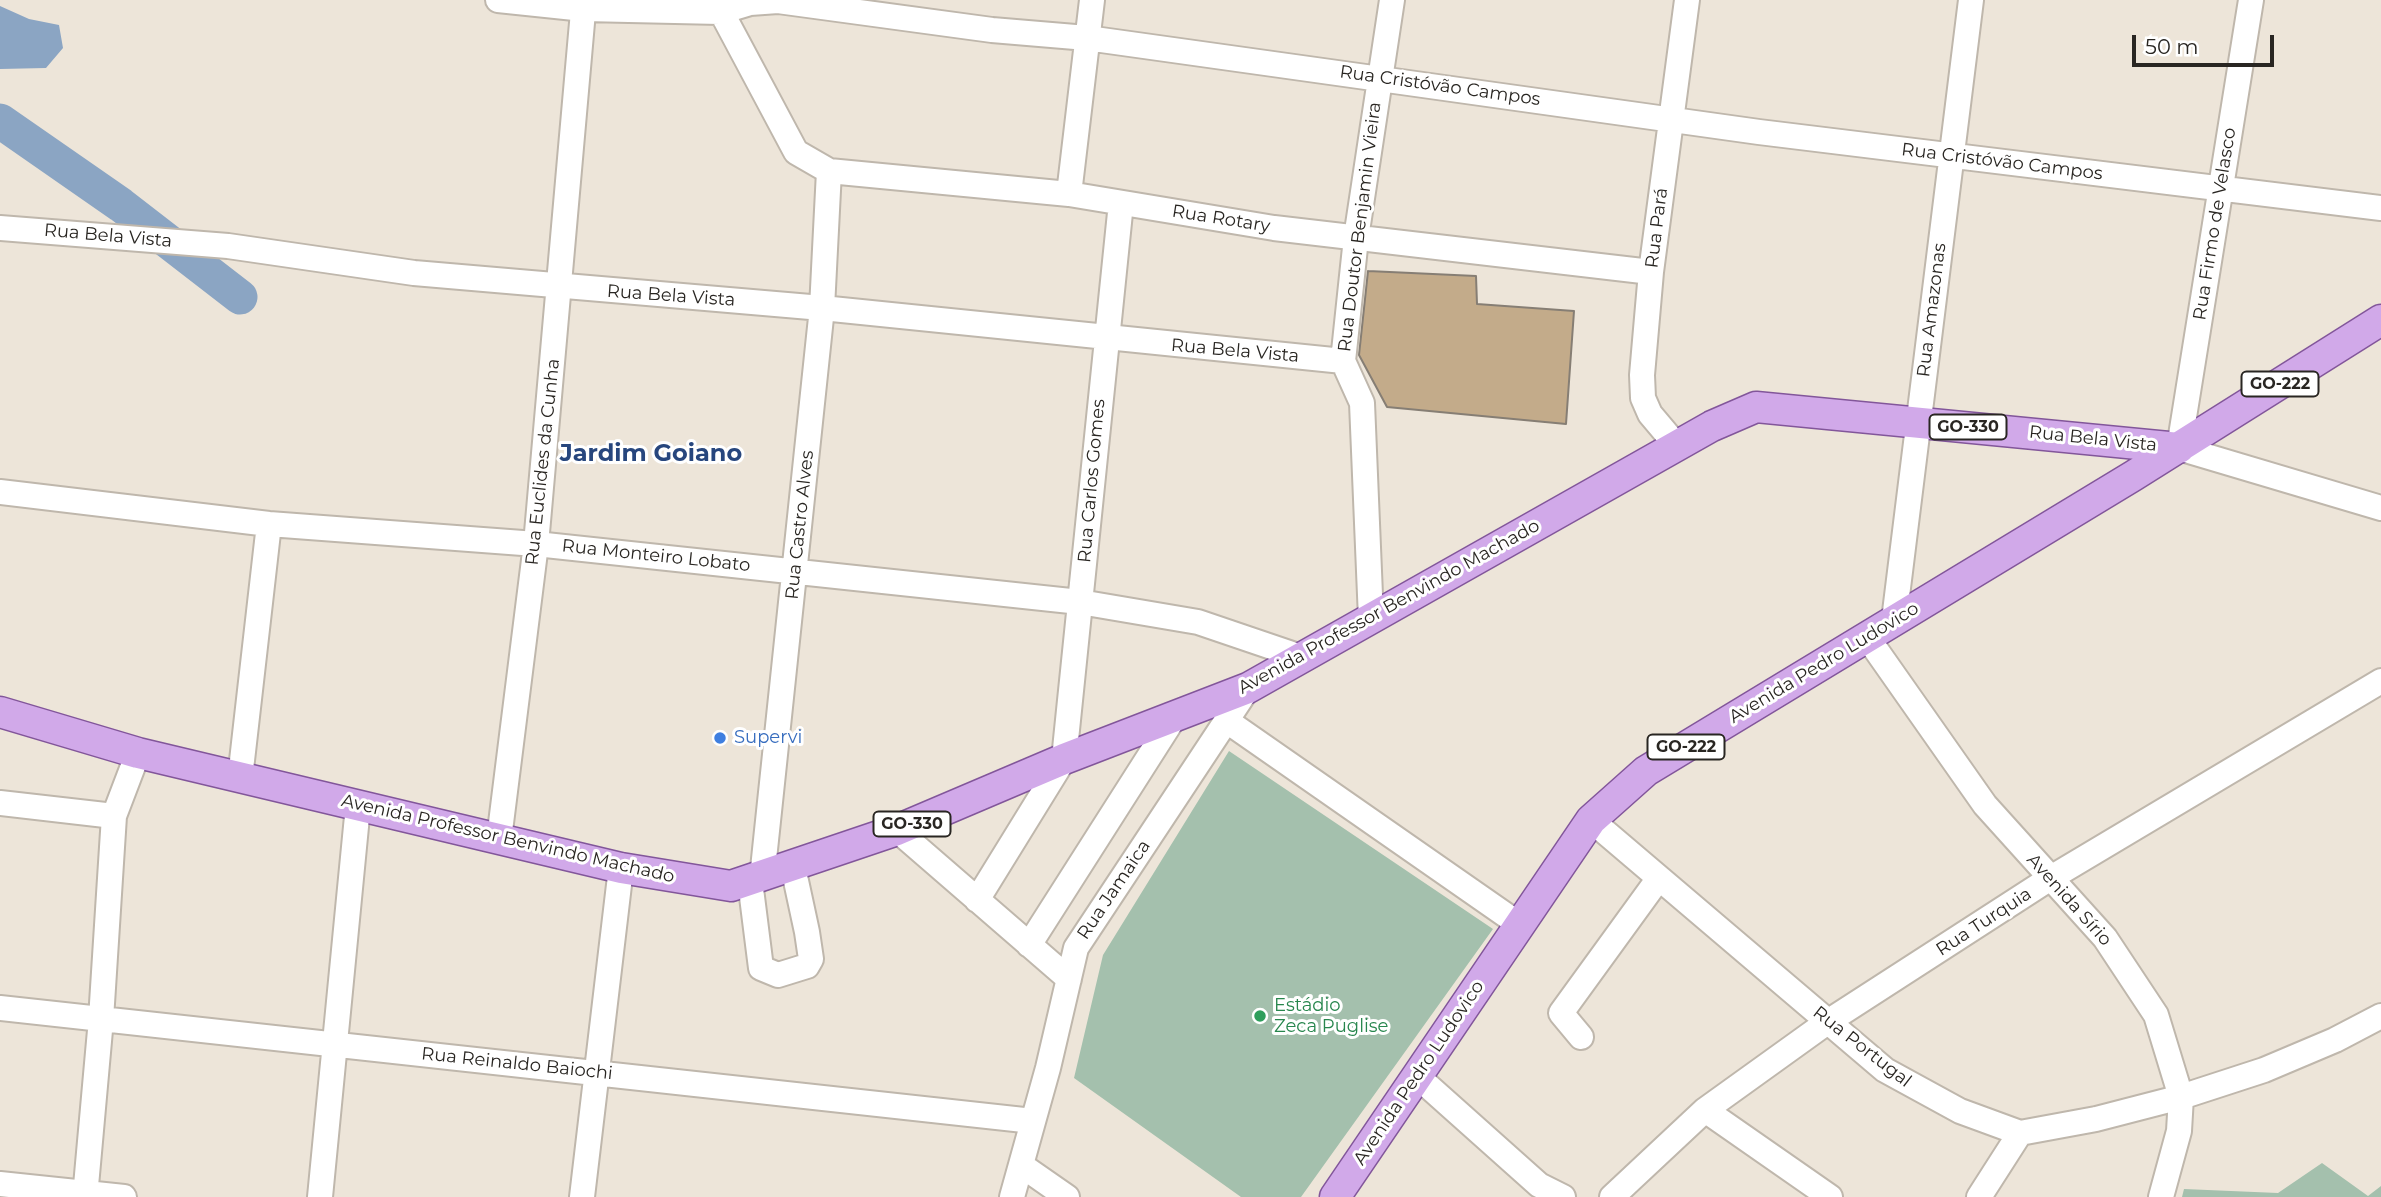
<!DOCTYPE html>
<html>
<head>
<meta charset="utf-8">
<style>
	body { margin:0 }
	#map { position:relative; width:2381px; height:1197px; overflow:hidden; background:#ede5d9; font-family:Montserrat,sans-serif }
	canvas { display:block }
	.scale { position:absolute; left:2132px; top:35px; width:142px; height:32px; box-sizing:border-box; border:4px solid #292622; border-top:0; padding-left:9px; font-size:21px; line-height:24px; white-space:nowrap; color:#292622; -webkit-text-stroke:5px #fff; paint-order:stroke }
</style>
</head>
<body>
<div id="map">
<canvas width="2381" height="1197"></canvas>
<div class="scale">50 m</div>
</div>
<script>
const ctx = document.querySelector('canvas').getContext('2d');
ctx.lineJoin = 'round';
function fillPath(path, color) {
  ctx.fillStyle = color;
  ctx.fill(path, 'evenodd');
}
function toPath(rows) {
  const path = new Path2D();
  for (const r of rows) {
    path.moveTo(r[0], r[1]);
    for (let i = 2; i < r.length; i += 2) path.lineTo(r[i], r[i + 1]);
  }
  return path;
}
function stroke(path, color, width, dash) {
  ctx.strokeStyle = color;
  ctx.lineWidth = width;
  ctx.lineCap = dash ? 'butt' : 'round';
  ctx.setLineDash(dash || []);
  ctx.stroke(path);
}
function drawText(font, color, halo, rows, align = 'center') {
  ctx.font = font + ' Montserrat,sans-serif';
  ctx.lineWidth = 6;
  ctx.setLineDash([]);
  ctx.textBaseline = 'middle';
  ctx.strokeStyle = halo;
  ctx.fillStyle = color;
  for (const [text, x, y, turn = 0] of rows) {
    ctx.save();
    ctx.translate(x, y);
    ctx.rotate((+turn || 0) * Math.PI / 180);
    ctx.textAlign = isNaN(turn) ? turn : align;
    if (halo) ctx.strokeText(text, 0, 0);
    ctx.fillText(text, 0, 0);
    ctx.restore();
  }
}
const green = toPath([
	[1229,751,1493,929,1301,1197,1241,1197,1074,1078,1103,955],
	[2322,1163,2368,1196,2381,1186,2381,1197,2182,1197,2184,1189,2278,1193]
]);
const water = toPath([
	[0,6,29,19,59,25,63,48,46,68,0,69]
]);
const river = toPath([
	[0,121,121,205,240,297]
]);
const building = toPath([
	[1368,271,1476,276,1477,304,1574,311,1566,424,1387,407,1359,355,1368,271]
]);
const minor = toPath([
	[498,0,584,9,720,12,750,3,778,1,992,30,1087,38,1759,132,2381,208],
	[715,0,796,152,829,171,1069,194,1274,228,1651,272],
	[2251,0,2179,448,2381,508],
	[1069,194,1092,0],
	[0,228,228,246,414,273,822,308,1343,361],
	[1677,446,1650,414,1643,398,1642,375,1651,272,1687,0],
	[0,492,269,524,536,544,1080,602,1198,622,1304,658],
	[1371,619,1362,403,1343,361,1356,238,1392,0],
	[1894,620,1971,0],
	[1867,637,1985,805,2105,938,2156,1015,2181,1097,2179,1131,2161,1197],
	[1227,721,1520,925],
	[240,778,269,524],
	[0,803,114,816],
	[1591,820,1885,1070,1960,1111,2020,1133,2096,1119,2181,1097,2264,1070,2335,1040,2381,1016],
	[897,830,1069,979],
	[499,839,536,544,584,0],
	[762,878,822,308,829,171],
	[750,881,761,968,778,975,807,966,811,959,807,932,793,867],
	[977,900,1064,759,1121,203],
	[1029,945,1175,716],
	[0,1008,1033,1121],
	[1581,1037,1561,1013,1659,878],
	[1418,1077,1539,1185,1563,1197],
	[1705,1110,1830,1197],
	[1021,1165,1067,1197],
	[0,1184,124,1197],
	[85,1197,101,1019,114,816,138,753],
	[320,1197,358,806],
	[582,1197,621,868],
	[1012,1197,1048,1068,1076,948,1248,688],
	[1612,1197,1705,1110,1826,1023,2049,879,2381,681],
	[1979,1197,2020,1133]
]);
const major = toPath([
	[0,712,138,753,499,839,621,868,731,886,897,830,1064,759,1248,688,1712,426,1756,407,2179,448],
	[1335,1197,1591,820,1646,771,2133,476,2381,320]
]);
const markers = [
	[720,738,7,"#3f7fe0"],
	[1260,1016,7,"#2e9e5b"]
];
const shields = [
	[2280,384,77],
	[1968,427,77],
	[1686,747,77],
	[912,824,77]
];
const shieldNames = [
	["GO-222",2280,384],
	["GO-330",1968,427],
	["GO-222",1686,747],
	["GO-330",912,824]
];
const streetNames = [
	["Rua Cristóvão Campos",1440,86,8],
	["Rua Cristóvão Campos",2002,162,7],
	["Rua Rotary",1221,219,9],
	["Rua Firmo de Velasco",2215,224,-81],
	["Rua Doutor Benjamin Vieira",1360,227,-83],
	["Rua Pará",1657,228,-83],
	["Rua Bela Vista",108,236,5],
	["Rua Bela Vista",671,296,4],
	["Rua Amazonas",1932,310,-83],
	["Rua Bela Vista",1235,351,5],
	["Rua Bela Vista",2093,439,6],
	["Rua Euclides da Cunha",543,462,-84],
	["Rua Carlos Gomes",1092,481,-85],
	["Rua Castro Alves",800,525,-84],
	["Rua Monteiro Lobato",656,556,6],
	["Avenida Professor Benvindo Machado",1389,607,-29],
	["Avenida Pedro Ludovico",1824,663,-31],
	["Avenida Professor Benvindo Machado",508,839,13],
	["Rua Jamaica",1114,890,-56],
	["Avenida Sírio",2069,900,48],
	["Rua Turquia",1984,922,-33],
	["Rua Portugal",1862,1047,38],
	["Rua Reinaldo Baiochi",517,1064,6],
	["Avenida Pedro Ludovico",1419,1073,-56]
];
const shopNames = [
	["Supervi",734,738]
];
const leisureNames = [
	["Estádio",1274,1006],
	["Zeca Puglise",1274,1027]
];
const districtNames = [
	["Jardim Goiano",651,454]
];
fillPath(green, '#a4c0ad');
fillPath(water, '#8ba5c3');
stroke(river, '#8ba5c3', 35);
fillPath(building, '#c3ab8a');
stroke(building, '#867e74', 2);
stroke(minor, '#bfb7ac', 28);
stroke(major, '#82569a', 33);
stroke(minor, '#fff', 24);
stroke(major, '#d1a9e9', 30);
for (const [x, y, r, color] of markers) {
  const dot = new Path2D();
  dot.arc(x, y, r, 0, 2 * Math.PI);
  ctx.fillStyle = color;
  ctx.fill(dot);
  stroke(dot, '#fff', 2.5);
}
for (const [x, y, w] of shields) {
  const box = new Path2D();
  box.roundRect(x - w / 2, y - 12.5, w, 25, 5);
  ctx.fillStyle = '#fff';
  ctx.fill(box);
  stroke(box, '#292622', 2);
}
drawText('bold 16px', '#292622', null, shieldNames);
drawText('18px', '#292622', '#fff', streetNames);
drawText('18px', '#366cbe', '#fff', shopNames, 'left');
drawText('18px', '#27864d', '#fff', leisureNames, 'left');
drawText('bold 24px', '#27467d', '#fff', districtNames);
</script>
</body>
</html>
